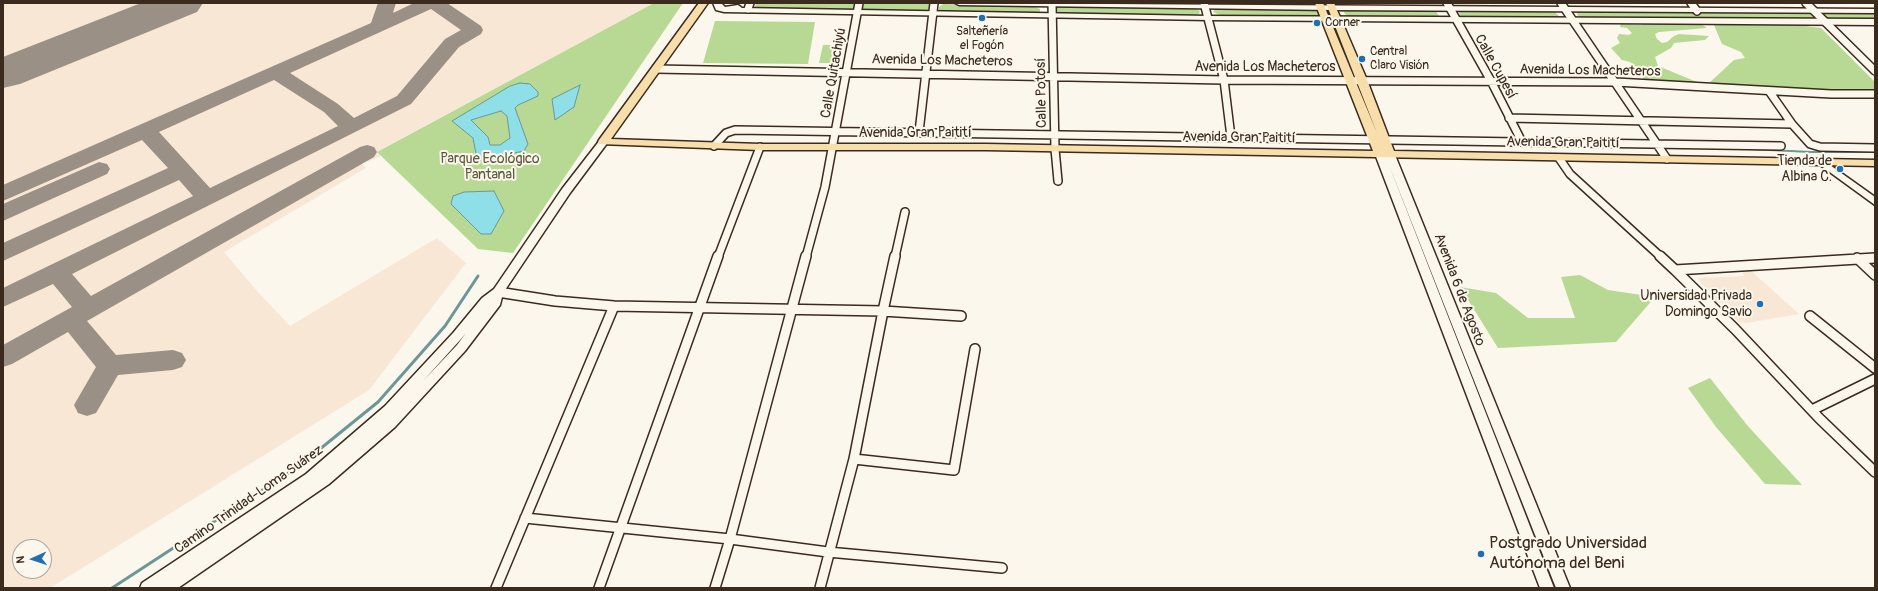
<!DOCTYPE html>
<html>
<head>
<meta charset="utf-8">
<style>
	body { margin:0 }
	#map { position:relative; width:1878px; height:591px; overflow:hidden; background:#fbf7ec; font-family:Pangolin,sans-serif }
	canvas { display:block }
	.frame { position:absolute; inset:0; border:4px solid #3b2a1e; pointer-events:none }
	.north { position:absolute; left:12px; top:539px; width:40px; height:40px; box-sizing:border-box; background:#fbf7ec; border:1px solid #aea59a; border-radius:50%; rotate:267deg; font-size:11px; font-weight:700; line-height:16px; text-align:center; color:#3b2a1e }
	.north::after { content:''; display:block; margin:auto; width:14px; height:18px; background:#1f6fb2; clip-path:polygon(50% 0,100% 100%,50% 72%,0 100%) }
</style>
</head>
<body>
<div id="map">
<canvas width="1878" height="591"></canvas>
<div class="frame"></div>
<div class="north">N</div>
</div>
<script>
const ctx = document.querySelector('canvas').getContext('2d');
ctx.lineJoin = 'round';
function fillPath(path, color) {
  ctx.fillStyle = color;
  ctx.fill(path, 'evenodd');
}
function toPath(rows) {
  const path = new Path2D();
  for (const r of rows) {
    path.moveTo(r[0], r[1]);
    for (let i = 2; i < r.length; i += 2) path.lineTo(r[i], r[i + 1]);
  }
  return path;
}
function stroke(path, color, width, dash) {
  ctx.strokeStyle = color;
  ctx.lineWidth = width;
  ctx.lineCap = dash ? 'butt' : 'round';
  ctx.setLineDash(dash || []);
  ctx.stroke(path);
}
function drawText(font, color, halo, rows, align = 'center') {
  ctx.font = font + ' Pangolin,sans-serif';
  ctx.lineWidth = 4;
  ctx.setLineDash([]);
  ctx.textBaseline = 'middle';
  ctx.strokeStyle = halo;
  ctx.fillStyle = color;
  for (const [text, x, y, turn = 0] of rows) {
    ctx.save();
    ctx.translate(x, y);
    ctx.rotate((+turn || 0) * Math.PI / 180);
    ctx.textAlign = isNaN(turn) ? turn : align;
    if (halo) ctx.strokeText(text, 0, 0);
    ctx.fillText(text, 0, 0);
    ctx.restore();
  }
}
const built = toPath([
	[3,3,654,3,378,151,381,156,368,162,365,159,360,162,366,168,224,252,257,291,290,326,437,238,466,263,369,390,50,588,3,588],
	[20,547,44,547,44,571,20,571],
	[1750,270,1799,314,1747,323,1738,322,1722,303,1717,303,1710,295,1712,294,1700,282,1698,278,1745,276,1741,271]
]);
const green = toPath([
	[654,3,683,3,513,253,478,249,377,152],
	[756,3,856,3,854,11,755,9],
	[862,3,930,4,930,12,860,11],
	[943,4,1035,7,1040,9,1040,12,1036,15,942,12,939,10,939,7],
	[1059,6,1192,7,1200,11,1199,14,1194,15,1061,13,1055,10],
	[1216,8,1318,9,1321,16,1220,15,1213,12],
	[1344,9,1434,9,1440,17,1439,18,1347,16,1342,10],
	[1458,10,1554,11,1560,17,1461,17],
	[1576,11,1810,12,1819,18,1817,20,1581,18,1578,16],
	[1820,13,1875,13,1875,20,1828,20],
	[715,21,815,22,808,64,703,63],
	[1650,23,1699,23,1707,28,1659,32,1655,34,1657,39,1662,43,1667,42,1674,36,1679,34,1709,36,1705,40,1674,43,1671,48,1655,57,1658,66,1697,82,1708,84,1734,60,1745,58,1741,52,1722,44,1714,25,1798,25,1821,28,1875,82,1875,93,1645,81,1637,67,1630,62,1622,60,1611,48,1620,43,1617,38,1619,34,1629,35,1632,33,1627,28,1620,27,1621,24,1640,25],
	[823,45,839,45,836,63,819,63],
	[1580,275,1608,290,1655,297,1616,342,1498,348,1460,287,1496,293,1528,318,1575,318,1561,277],
	[1710,378,1747,425,1802,485,1765,484,1716,427,1688,388]
]);
const water = toPath([
	[520,83,530,84,538,92,538,96,518,105,515,108,528,144,524,151,509,154,490,162,477,159,473,138,452,121,510,86,520,83],
	[501,111,507,116,510,138,500,145,490,145,488,137,471,120,501,111],
	[580,85,574,107,555,120,552,99,580,85],
	[494,191,504,211,491,234,481,234,451,204,453,196,464,192,494,191]
]);
const streamFar1 = toPath([
	[1749,149,1811,152,1875,152]
]);
const stream = toPath([
	[112,588,299,466,378,402,445,326,478,276]
]);
const taxiway = toPath([
	[378,3,396,3,393,13,414,3,447,3,481,26,483,30,481,34,459,47,411,104,72,274,91,296,360,147,367,145,374,147,377,152,374,157,87,321,116,355,173,350,182,353,186,360,182,367,173,370,118,375,96,413,87,416,78,413,74,405,96,367,68,332,12,364,3,367,3,345,72,307,53,284,3,307,3,288,193,196,179,180,3,261,3,243,168,168,142,140,3,201,3,185,371,23,378,3],
	[431,9,461,30,445,39,397,96,354,118,338,104,290,73,431,9],
	[274,80,324,112,338,126,210,188,159,132,274,80],
	[99,162,107,164,110,169,107,174,3,221,3,204,99,162]
]);
const runway = toPath([
	[141,3,203,3,197,12,20,84,3,88,3,57,141,3]
]);
const streetFar1 = toPath([
	[1052,3,1055,149,1058,181],
	[1204,3,1224,80,1231,137],
	[1447,3,1491,81,1522,142],
	[1561,3,1667,159],
	[1691,3,1697,11],
	[1806,3,1875,71],
	[748,9,750,3],
	[656,69,1224,80,1616,82,1831,94,1875,94],
	[1769,91,1792,124,1810,144,1820,147,1875,148],
	[1509,118,1792,124],
	[919,132,934,3],
	[714,146,726,133,735,130,1781,146],
	[1559,158,1570,174,1661,257],
	[718,257,760,147],
	[806,257,825,187,859,3],
	[895,257,905,212]
]);
const street = toPath([
	[1660,256,1675,270,1875,258],
	[1857,258,1875,275],
	[1675,270,1735,329,1819,418,1875,472],
	[498,292,555,301,614,306,883,311,895,256],
	[1810,316,1875,368],
	[1812,410,1875,379],
	[854,459,883,311,961,316],
	[525,518,730,539,828,552,1002,568],
	[496,588,614,306],
	[599,588,718,256],
	[715,588,730,539,806,256],
	[820,588,854,459,954,470,975,349]
]);
const secondary = toPath([
	[713,3,721,3,725,7,738,5,742,8,1209,16,1875,19,1875,25,1209,20,724,12,716,10,713,3],
	[955,3,1875,9,1875,13,1331,10,959,5,955,3],
	[603,139,608,142,570,193,503,293,500,305,465,351,395,427,329,484,178,588,140,588,142,583,306,474,385,406,453,333,482,298,494,289,562,189,600,140,603,139],
	[466,333,457,345,423,381,461,339,466,333],
	[1380,151,1383,152,1385,155,1390,152,1395,155,1570,588,1556,588,1387,160,1554,588,1540,588,1375,154,1380,151],
	[1823,160,1875,197,1875,205,1820,165,1818,163,1823,160]
]);
const primary = toPath([
	[699,3,708,3,611,139,760,144,986,144,1373,151,1315,3,1323,3,1377,133,1326,3,1334,3,1367,80,1394,151,1875,160,1875,166,986,150,760,150,599,144,598,142,599,140,699,3]
]);
const markers = [
	[982,18,4,"#1f6fb2"],
	[1317,23,4,"#1f6fb2"],
	[1362,59,4,"#1f6fb2"],
	[1840,169,4,"#1f6fb2"],
	[1760,304,4,"#1f6fb2"],
	[1481,554,4,"#1f6fb2"]
];
const farPoinames = [
	["Corner",1325,23],
	["Salteñería",982,32,"center"],
	["el Fogón",982,46,"center"],
	["Central",1370,52],
	["Claro Visión",1370,66]
];
const streetNames = [
	["Avenida Los Macheteros",942,61,1],
	["Avenida Los Macheteros",1265,67],
	["Calle Cupesí",1495,67,61],
	["Avenida Los Macheteros",1590,71,1],
	["Calle Quitachiyú",834,73,-80],
	["Calle Potosí",1042,93,-91],
	["Avenida Gran Paitití",915,133],
	["Avenida Gran Paitití",1239,138,1],
	["Avenida Gran Paitití",1563,143,1],
	["Avenida 6 de Agosto",1459,290,69],
	["Camino Trinidad-Loma Suárez",249,500,-35]
];
const parkNames = [
	["Parque Ecológico",490,159],
	["Pantanal",490,175]
];
const poiNames = [
	["Tienda de",1832,161],
	["Albina C.",1832,177],
	["Universidad Privada",1752,296],
	["Domingo Savio",1752,312]
];
const nearPoinames = [
	["Postgrado Universidad",1489,544],
	["Autónoma del Beni",1489,564]
];
fillPath(built, '#f8e7d5');
fillPath(green, '#b7d993');
fillPath(water, '#8edfe7');
stroke(water, '#6d9797', 1);
stroke(streamFar1, '#6d9797', 2);
stroke(stream, '#6d9797', 3);
fillPath(taxiway, '#9b9085');
fillPath(runway, '#9b9085');
stroke(streetFar1, '#3b2a1e', 10);
stroke(street, '#3b2a1e', 12);
stroke(secondary, '#3b2a1e', 3);
stroke(primary, '#3b2a1e', 3);
stroke(streetFar1, '#fbf7ec', 7);
stroke(street, '#fbf7ec', 9);
fillPath(secondary, '#fbf7ec');
fillPath(primary, '#f8deab');
for (const [x, y, r, color] of markers) {
  const dot = new Path2D();
  dot.arc(x, y, r, 0, 2 * Math.PI);
  ctx.fillStyle = color;
  ctx.fill(dot);
  stroke(dot, '#fbf7ec', 1.5);
}
drawText('12px', '#3b2a1e', '#fbf7ec', farPoinames, 'left');
drawText('14px', '#3b2a1e', '#fbf7ec', streetNames);
drawText('14px', '#5a563b', '#fbf7ec', parkNames);
drawText('14px', '#3b2a1e', '#fbf7ec', poiNames, 'right');
drawText('17px', '#3b2a1e', '#fbf7ec', nearPoinames, 'left');
</script>
</body>
</html>
